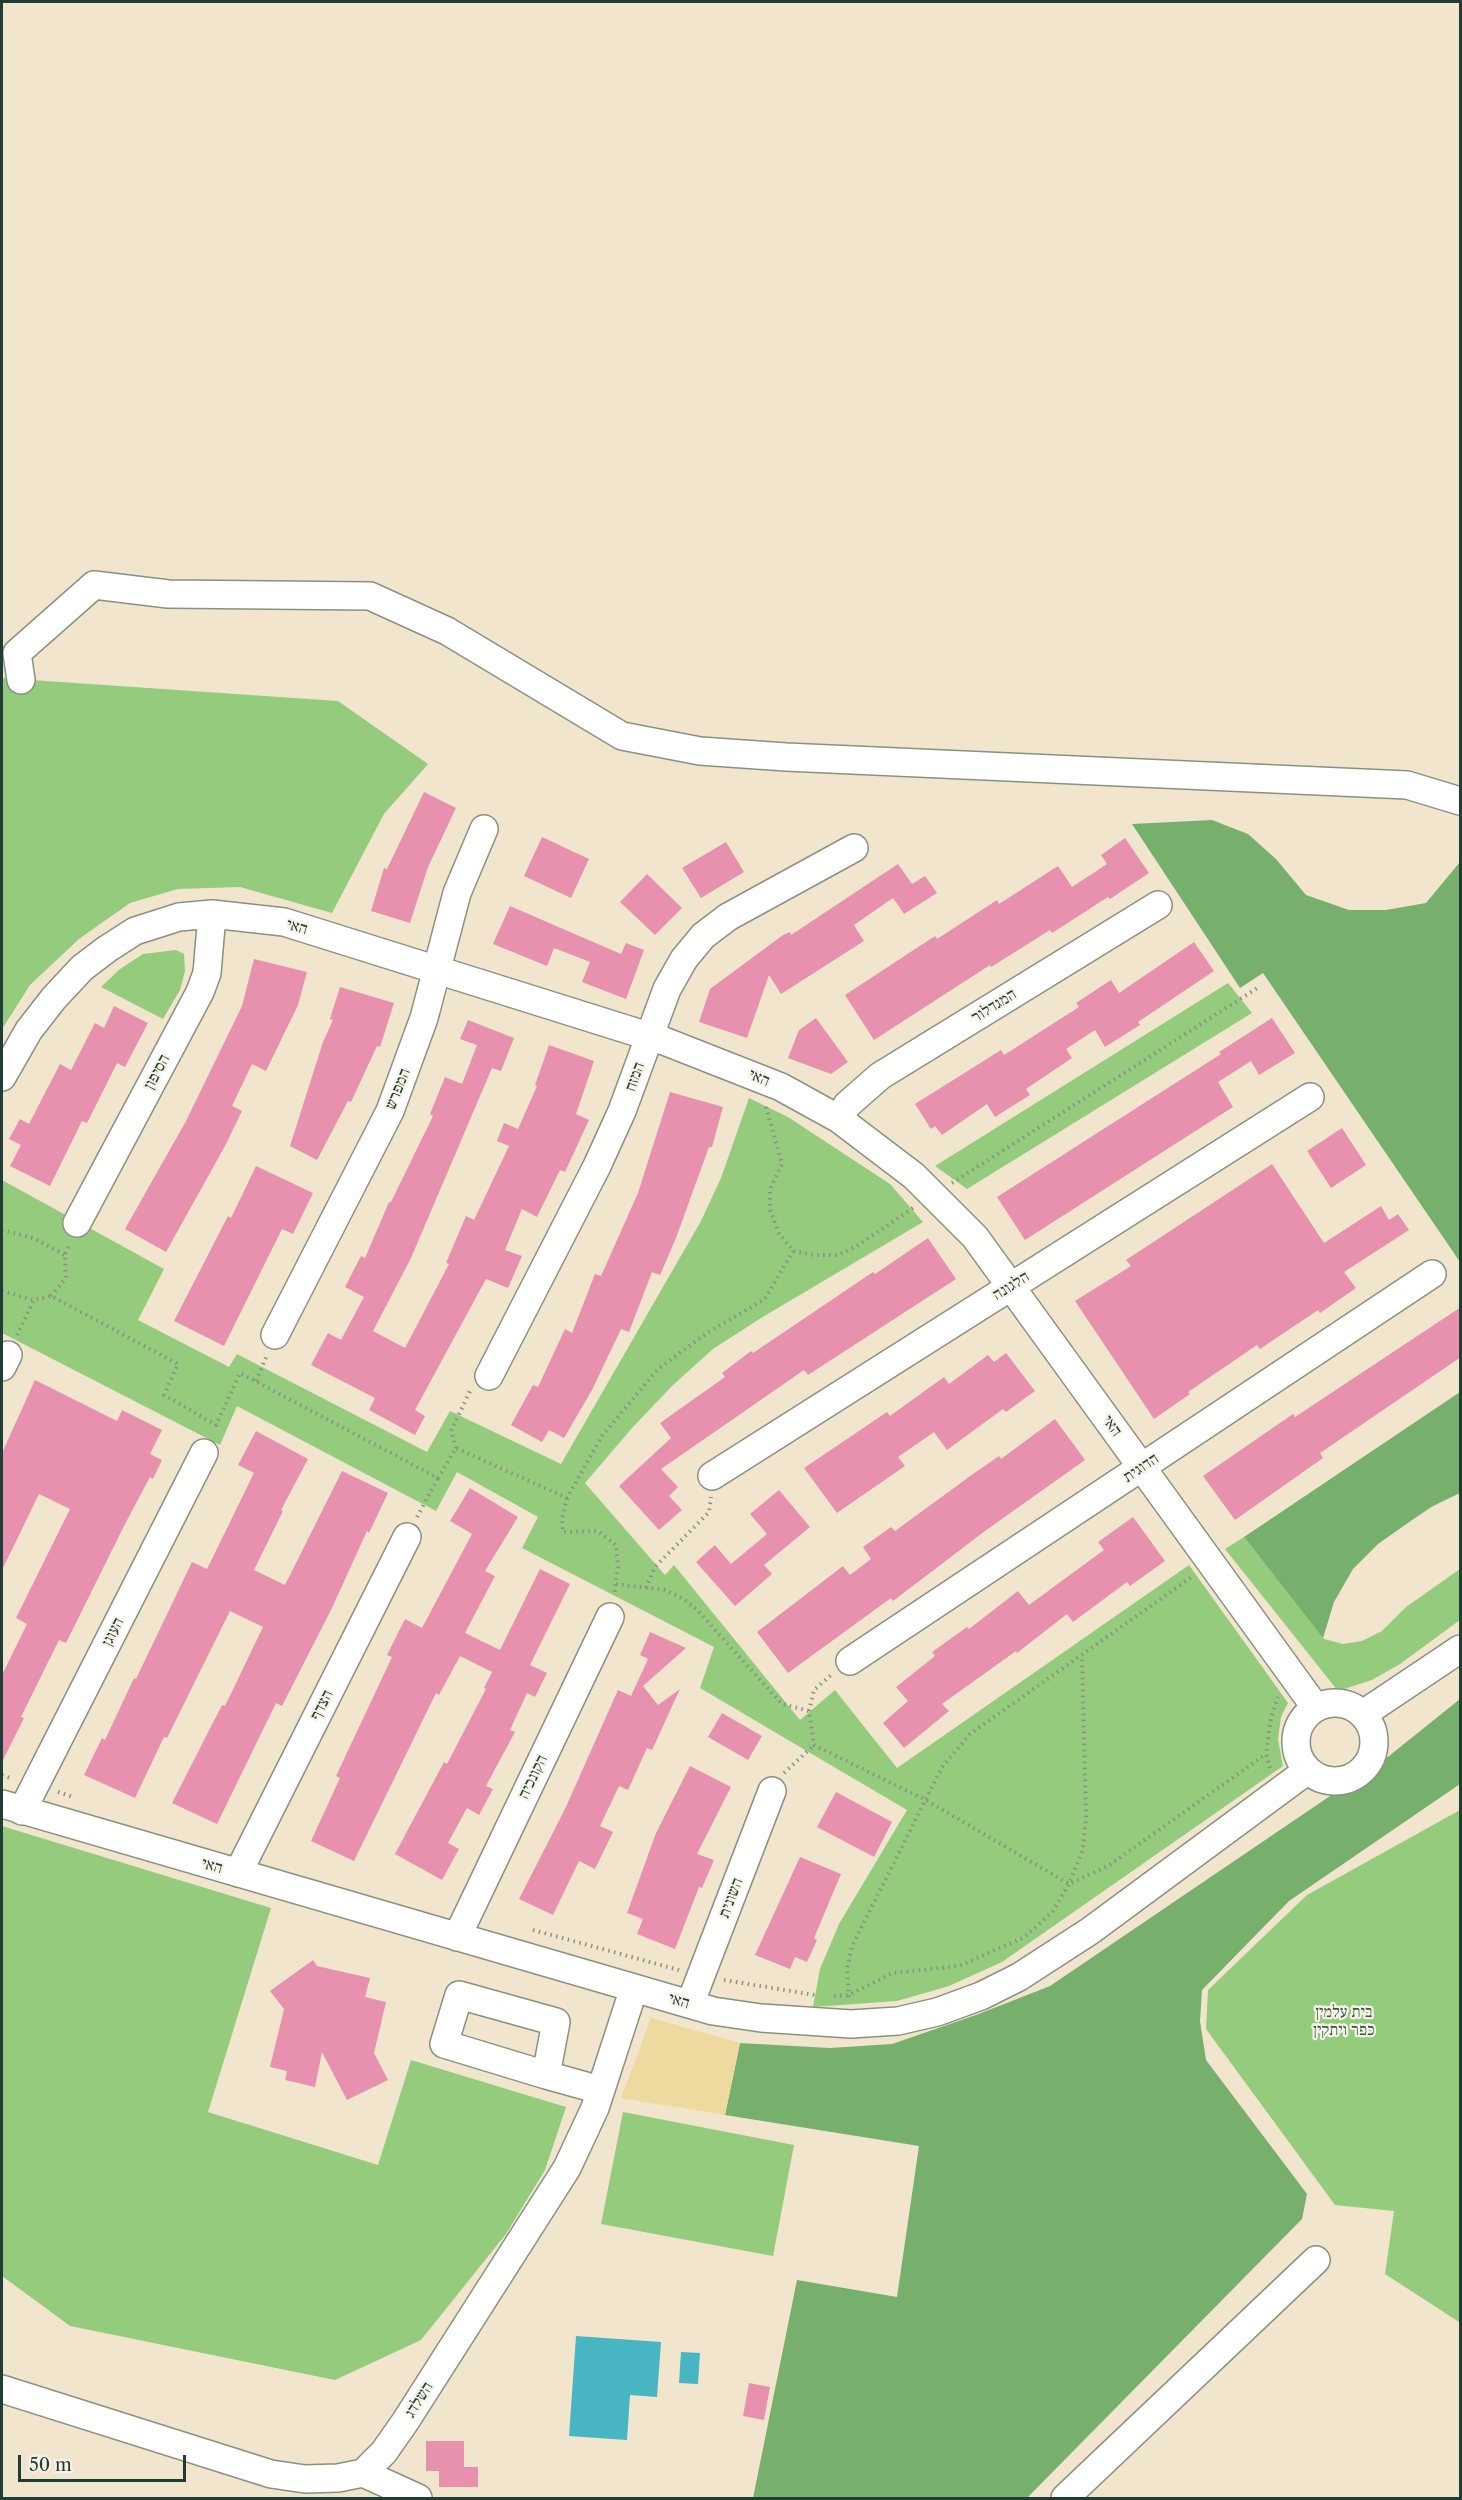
<!DOCTYPE html>
<html>
<head>
<meta charset="utf-8">
<style>
	body { margin:0 }
	#map { position:relative; width:1462px; height:2500px; overflow:hidden; background:#f1e6cd; font-family:"Libre Caslon Text",serif }
	canvas { display:block }
	.frame { position:absolute; inset:0; border:3px solid #1f3d34; pointer-events:none }
	.scale { position:absolute; left:18px; top:2455px; width:168px; height:27px; box-sizing:border-box; border:3px solid #1f3d34; border-top:0; padding-left:8px; font-size:18px; line-height:21px; white-space:nowrap; color:#1f3d34; -webkit-text-stroke:4px #f7f3e8; paint-order:stroke }
</style>
</head>
<body>
<div id="map">
<canvas width="1462" height="2500"></canvas>
<div class="frame"></div>
<div class="scale">50 m</div>
</div>
<script>
const ctx = document.querySelector('canvas').getContext('2d');
ctx.lineJoin = 'round';
function fillPath(path, color) {
  ctx.fillStyle = color;
  ctx.fill(path, 'evenodd');
}
function toPath(rows) {
  const path = new Path2D();
  for (const r of rows) {
    if (r.length === 3) {
      path.moveTo(r[0] + r[2], r[1]);
      path.arc(r[0], r[1], r[2], 0, 2 * Math.PI);
      continue;
    }
    path.moveTo(r[0], r[1]);
    for (let i = 2; i < r.length; i += 2) path.lineTo(r[i], r[i + 1]);
  }
  return path;
}
function stroke(path, color, width, dash) {
  ctx.strokeStyle = color;
  ctx.lineWidth = width;
  ctx.lineCap = dash ? 'butt' : 'round';
  ctx.setLineDash(dash || []);
  ctx.stroke(path);
}
function drawText(font, color, halo, rows, align = 'center') {
  ctx.font = font + ' "Libre Caslon Text","Frank Ruhl Libre",serif';
  ctx.lineWidth = 4.5;
  ctx.setLineDash([]);
  ctx.textBaseline = 'middle';
  ctx.strokeStyle = halo;
  ctx.fillStyle = color;
  for (const [text, x, y, turn = 0] of rows) {
    ctx.save();
    ctx.translate(x, y);
    ctx.rotate((+turn || 0) * Math.PI / 180);
    ctx.textAlign = isNaN(turn) ? turn : align;
    if (halo) ctx.strokeText(text, 0, 0);
    ctx.fillText(text, 0, 0);
    ctx.restore();
  }
}
const green = toPath([
	[2,678,338,701,428,764,384,814,332,913,240,887,178,889,130,903,79,939,30,985,2,1029],
	[176,950,184,954,185,971,180,990,163,1019,101,987,120,969,143,954],
	[1228,983,1252,1013,967,1189,935,1166],
	[749,1098,788,1117,890,1184,923,1222,761,1318,713,1349,673,1385,632,1428,585,1483,665,1575,674,1565,800,1720,835,1690,897,1768,1189,1565,1288,1703,1281,1717,1278,1739,1283,1766,1002,1962,949,1986,897,2001,813,2007,820,1969,839,1924,907,1810,700,1688,714,1647,522,1548,538,1517,457,1472,436,1511,237,1406,220,1445,2,1333,2,1180,164,1269,138,1320,229,1367,237,1354,427,1452,450,1411,561,1464,701,1221,721,1178],
	[1244,1537,1324,1639,1343,1644,1362,1641,1382,1631,1406,1607,1460,1569,1460,1620,1400,1664,1372,1680,1338,1691,1225,1549],
	[1460,1810,1460,2320,1459,2322,1385,2274,1394,2211,1335,2205,1206,2029,1208,1990,1307,1895],
	[2,1826,271,1908,208,2112,378,2165,411,2060,566,2107,545,2170,506,2234,421,2340,335,2380,70,2326,2,2276],
	[623,2112,794,2145,773,2256,601,2224]
]);
const forest = toPath([
	[1212,820,1248,834,1276,859,1306,895,1349,910,1386,910,1426,903,1460,862,1460,1262,1263,973,1240,988,1132,824],
	[1460,1392,1460,1493,1433,1506,1415,1518,1378,1544,1353,1569,1334,1602,1323,1638,1244,1537],
	[1460,1699,1460,1784,1289,1901,1202,1990,1200,2021,1206,2060,1307,2194,1302,2219,1027,2498,753,2498,797,2280,897,2297,919,2146,725,2115,740,2043,830,2048,892,2044,976,2015,1050,1986,1389,1756]
]);
const sand = toPath([
	[651,2018,740,2043,725,2115,621,2098]
]);
const water = toPath([
	[576,2336,661,2342,657,2397,630,2395,627,2440,569,2436],
	[681,2352,700,2353,698,2384,679,2383]
]);
const building = toPath([
	[424,792,456,808,428,867,410,923,371,911,384,868,387,869],
	[542,837,589,859,571,898,524,876],
	[1125,838,1149,873,1110,899,1108,897,1052,933,1050,930,991,967,990,965,874,1040,845,995,935,936,937,939,997,900,999,904,1058,866,1072,887,1107,864,1101,855],
	[726,842,744,872,701,898,682,868],
	[898,864,912,884,925,876,937,893,904,914,893,898,854,925,864,941,781,994,769,975,747,1038,699,1022,710,989,783,935,790,932,791,935],
	[647,874,682,908,655,935,620,902],
	[510,906,621,954,626,943,644,950,626,999,582,982,590,962,554,948,547,966,493,944],
	[1194,942,1214,971,1138,1022,1140,1025,1105,1047,1095,1030,1066,1049,1072,1058,1026,1089,1030,1095,995,1117,987,1104,942,1135,935,1126,931,1129,915,1104,1001,1050,1004,1055,1079,1007,1076,1003,1111,980,1119,993],
	[254,959,307,972,298,1005,266,1071,252,1064,232,1106,242,1111,225,1146,166,1252,125,1229,186,1121,242,1006],
	[340,987,394,1003,380,1047,377,1046,351,1102,348,1101,317,1160,290,1146,323,1042,333,1020,330,1019],
	[114,1006,148,1023,125,1067,117,1063,87,1123,82,1121,50,1186,10,1166,21,1145,9,1139,20,1119,29,1124,60,1064,71,1070,95,1023,104,1028],
	[816,1018,848,1062,831,1074,788,1058,799,1030],
	[1272,1018,1295,1053,1259,1075,1251,1061,1218,1082,1233,1107,1025,1240,997,1197,1221,1054,1219,1052],
	[468,1020,514,1038,501,1071,492,1068,411,1258,373,1331,405,1348,449,1264,446,1263,466,1216,474,1220,509,1146,497,1141,504,1123,518,1129,537,1086,535,1085,549,1045,594,1061,576,1114,589,1120,565,1172,560,1170,537,1217,522,1209,505,1250,522,1256,508,1288,486,1279,415,1410,425,1416,415,1435,369,1410,375,1398,311,1365,328,1333,341,1340,364,1297,345,1287,361,1256,365,1258,389,1202,391,1202,433,1116,430,1114,445,1077,462,1084,477,1045,460,1039],
	[670,1092,723,1107,712,1147,709,1147,676,1238,660,1275,652,1272,629,1332,621,1329,592,1390,564,1438,549,1430,542,1442,511,1425,533,1385,538,1387,565,1329,572,1333,595,1274,601,1276,638,1193],
	[1342,1128,1366,1165,1331,1188,1307,1151],
	[1272,1164,1324,1243,1381,1206,1389,1220,1398,1214,1409,1230,1344,1272,1356,1288,1320,1313,1318,1310,1260,1349,1257,1345,1188,1392,1190,1394,1154,1419,1075,1301,1131,1266,1126,1260],
	[256,1166,313,1193,293,1234,282,1229,224,1346,174,1321,228,1216,231,1218],
	[928,1238,956,1279,808,1375,804,1370,661,1469,678,1487,669,1496,682,1510,659,1530,619,1486,671,1438,660,1423,725,1377,722,1373,751,1351,753,1353,873,1272,875,1274],
	[1461,1307,1461,1357,1320,1453,1323,1458,1235,1520,1203,1476,1293,1414,1295,1417],
	[1006,1353,1035,1391,1006,1412,1003,1409,947,1450,934,1432,898,1457,905,1466,837,1513,804,1468,887,1412,890,1416,944,1377,949,1384,988,1355,994,1362],
	[35,1380,117,1421,122,1410,162,1430,150,1454,162,1460,153,1479,150,1477,124,1526,66,1643,59,1640,21,1717,24,1718,2,1762,2,1675,27,1624,16,1618,70,1509,39,1494,2,1570,2,1453],
	[1055,1419,1085,1460,985,1531,893,1601,891,1598,788,1673,757,1632,843,1566,850,1575,871,1559,863,1547,891,1527,895,1531,973,1474,999,1456,1001,1459],
	[256,1431,308,1459,281,1510,283,1511,254,1570,285,1585,342,1471,388,1493,369,1533,367,1531,332,1608,282,1706,276,1703,217,1824,172,1803,222,1705,225,1706,263,1627,230,1611,167,1738,164,1737,135,1798,84,1775,102,1738,105,1740,134,1678,136,1679,192,1562,207,1569,254,1473,238,1465],
	[470,1488,518,1517,485,1571,495,1576,465,1633,500,1650,540,1569,570,1584,530,1665,547,1673,535,1697,527,1693,510,1730,515,1732,486,1786,493,1789,479,1815,467,1808,448,1843,459,1849,442,1880,395,1854,444,1762,447,1764,486,1689,484,1688,492,1672,460,1656,439,1695,436,1693,354,1861,311,1841,340,1778,336,1776,392,1657,387,1655,405,1619,422,1628,472,1534,450,1521],
	[779,1490,810,1527,764,1565,772,1574,735,1606,696,1562,715,1545,731,1564,767,1534,750,1514],
	[1133,1517,1165,1561,1130,1586,1127,1582,1073,1622,1067,1614,1017,1653,1016,1651,942,1704,949,1711,904,1748,883,1723,908,1701,896,1687,935,1656,932,1652,967,1627,969,1629,1018,1591,1029,1605,1104,1550,1098,1542],
	[650,1632,686,1648,643,1686,658,1705,680,1689,652,1750,647,1748,628,1790,619,1786,600,1826,613,1832,595,1869,579,1861,553,1915,519,1899,565,1809,618,1690,631,1696,648,1659,640,1655],
	[722,1713,762,1736,748,1760,708,1737],
	[690,1766,731,1787,697,1854,714,1860,702,1888,699,1887,675,1949,637,1934,643,1919,627,1913,656,1833],
	[836,1792,892,1822,874,1857,817,1827],
	[800,1857,841,1874,814,1938,817,1940,807,1962,795,1957,790,1969,755,1955],
	[313,1960,317,1966,370,1978,365,1997,386,2002,374,2053,388,2080,347,2100,322,2052,315,2087,285,2080,287,2071,270,2067,284,2009,270,1991],
	[749,2383,770,2387,764,2420,743,2416],
	[426,2441,464,2441,464,2467,478,2467,478,2487,439,2487,439,2471,426,2471]
]);
const path = toPath([
	[766,1107,782,1164,770,1189,770,1210,779,1233,793,1251,814,1255,838,1255,857,1246,913,1208],
	[952,1183,1259,987],
	[2,1230,33,1238,65,1255],
	[2,1291,34,1300,51,1296,178,1364,164,1395,216,1425,240,1373,438,1478,456,1448,567,1498,602,1436,658,1369,707,1333,765,1299,793,1251],
	[51,1296,66,1278,65,1255,69,1246],
	[17,1335,34,1300],
	[256,1381,267,1355],
	[456,1448,451,1431,470,1391],
	[567,1498,562,1519,563,1532,598,1531,616,1545,618,1567,614,1596],
	[417,1517,438,1478],
	[616,1584,665,1590,682,1598,697,1610,782,1704,809,1711,814,1745,924,1799,1069,1884,1108,1866,1266,1754],
	[646,1588,655,1567,709,1512,711,1497],
	[809,1711,814,1690,832,1674],
	[1270,1768,1266,1754,1271,1718,1278,1697],
	[784,1773,814,1745],
	[2,1775,13,1779],
	[58,1792,73,1797],
	[533,1930,679,1970],
	[724,1980,815,1995],
	[834,1996,849,1995,893,1973,959,1966,1025,1937,1053,1911,1069,1884,1083,1849,1086,1816,1082,1656],
	[849,1997,847,1969,852,1946,942,1767,970,1734,1193,1576]
]);
const minor = toPath([
	[21,680,17,653,94,585,168,594,370,596,447,631,622,736,700,751,786,757,1407,785,1460,801],
	[2,1077,29,1030,54,998,82,968,107,949,135,931,179,917,212,914,284,922,664,1041,781,1087,839,1119,914,1176,975,1237,1316,1708],
	[839,1119,847,1105,880,1076,1158,905],
	[77,1223,200,992,207,973,212,914],
	[275,1335,390,1111,424,1018,457,893,484,829],
	[2,1367,8,1355],
	[489,1376,597,1166,622,1111,667,989,684,959,703,936,728,917,854,848],
	[712,1476,1310,1097],
	[850,1661,1432,1274],
	[1335,1742,39],
	[1363,1714,1460,1649],
	[2,1804,713,2011,761,2018,851,2024,898,2021,937,2012,981,1996,1019,1977,1090,1931,1308,1770],
	[22,1811,204,1453],
	[238,1873,407,1537],
	[457,1937,610,1617],
	[690,2004,772,1791],
	[546,2075,556,2022,459,1995,444,2044,546,2075,600,2090],
	[2,2389,271,2474,305,2479,338,2478,363,2473,384,2452,405,2422,567,2168,595,2108,634,1988],
	[363,2473,418,2498],
	[1065,2498,1316,2260]
]);
const streetNames = [
	["האי",297,927,16],
	["המגדלור",994,1006,-32],
	["הסיפון",157,1072,-62],
	["המזח",635,1077,-70],
	["האי",759,1078,23],
	["המפרש",398,1089,-68],
	["הלגונה",1011,1286,-32],
	["האי",1112,1426,54],
	["הדוגית",1141,1468,-34],
	["העוגן",113,1632,-63],
	["הצדף",322,1705,-63],
	["הקונכיה",533,1777,-64],
	["האי",212,1866,16],
	["השונית",731,1898,-69],
	["האי",679,2001,16],
	["השלדג",419,2400,-58]
];
const parkNames = [
	["בית עלמין",1344,2012],
	["כפר ויתקין",1344,2030]
];
fillPath(green, '#94cb7d');
fillPath(forest, '#77af6c');
fillPath(sand, '#eeda9e');
fillPath(water, '#48b5c3');
fillPath(building, '#e791af');
stroke(minor, '#889280', 30);
stroke(path, '#889280', 4, [1.5, 4.5]);
stroke(minor, '#fff', 27);
drawText('16px', '#1f3d34', '#f7f3e8', streetNames);
drawText('16px', '#365943', '#f7f3e8', parkNames);
</script>
</body>
</html>
